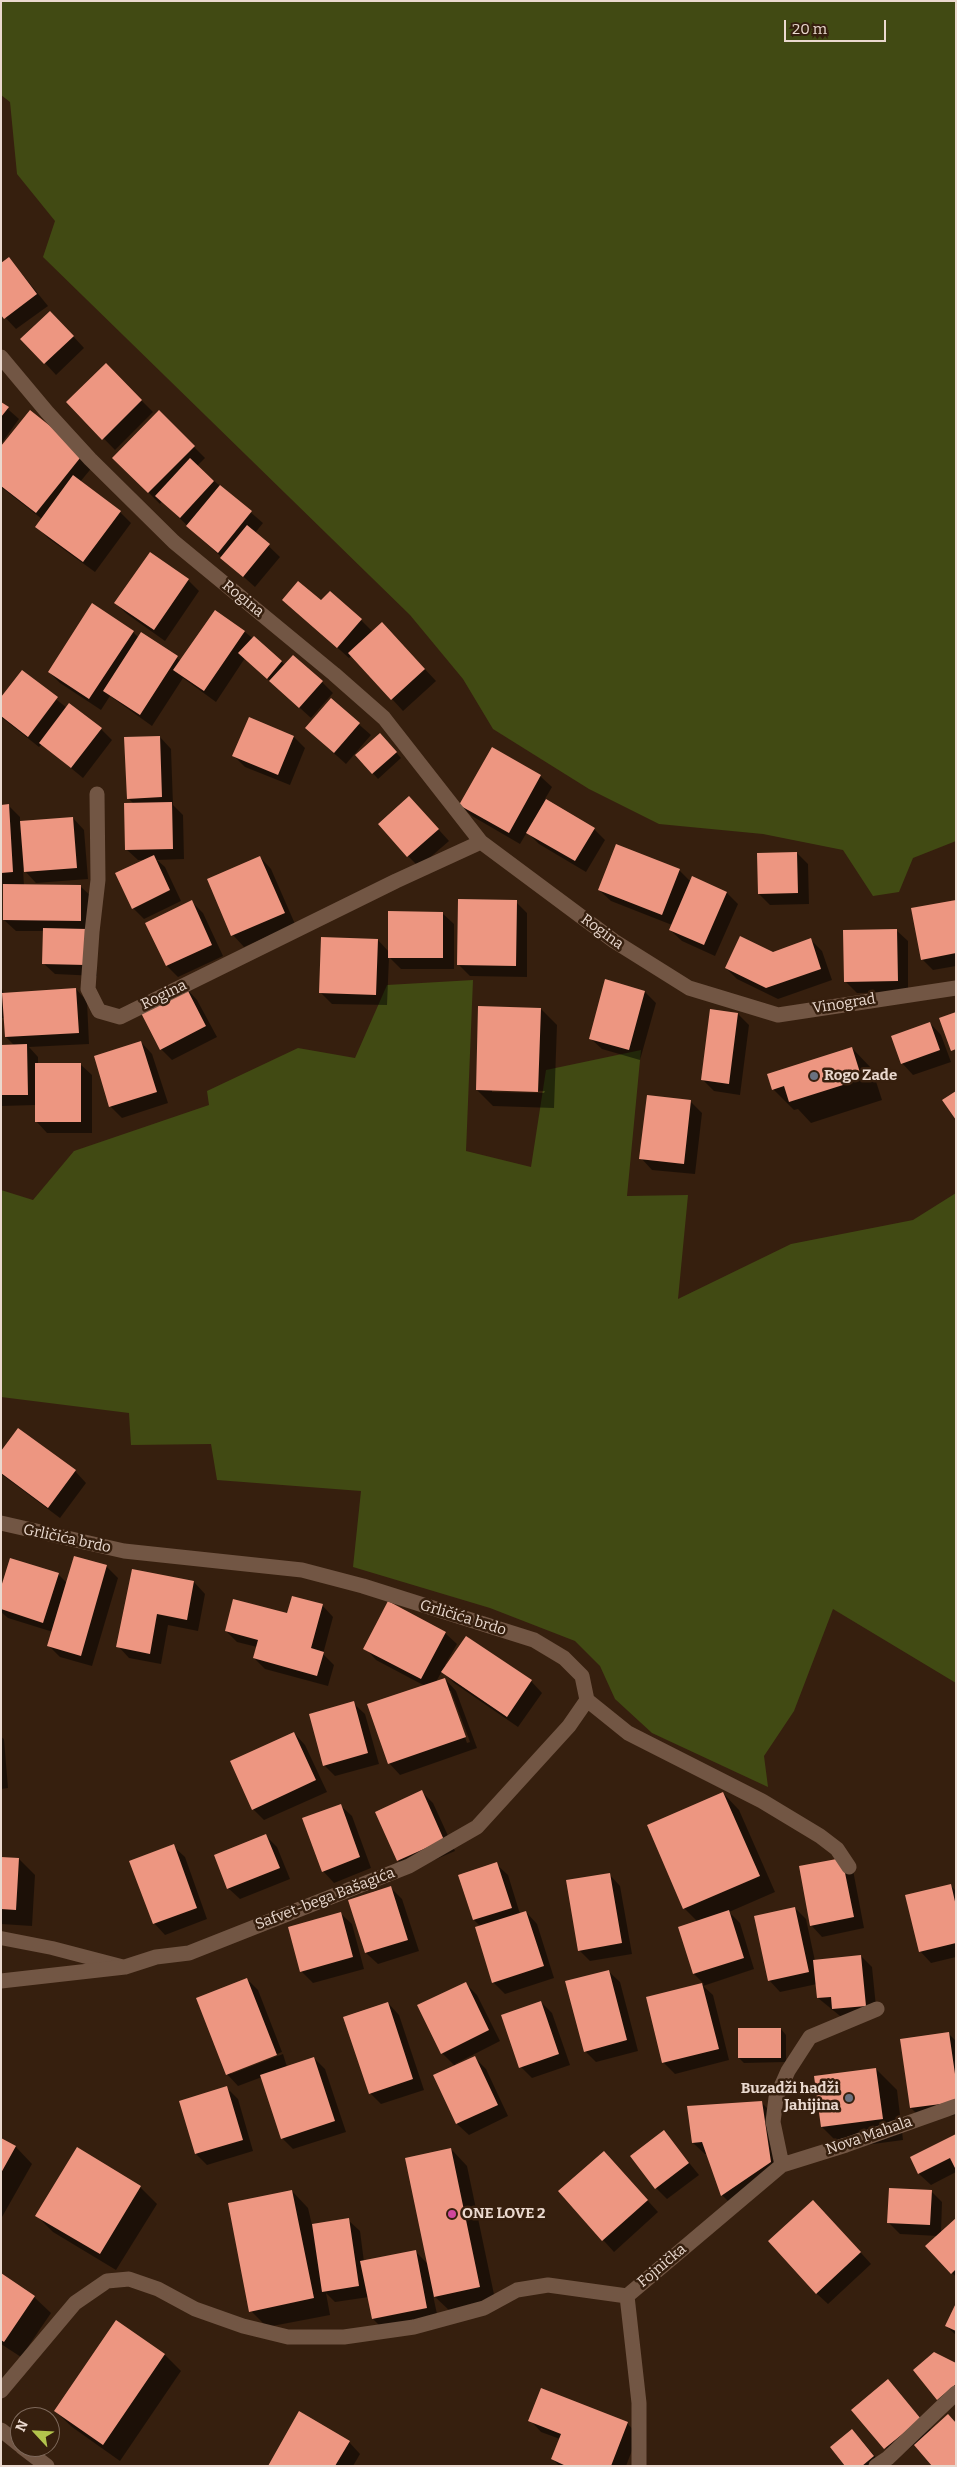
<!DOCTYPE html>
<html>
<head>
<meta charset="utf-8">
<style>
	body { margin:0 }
	#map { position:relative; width:957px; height:2467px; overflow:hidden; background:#361f0e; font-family:Bitter,serif }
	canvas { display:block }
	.frame { position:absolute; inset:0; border:2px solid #ead9cf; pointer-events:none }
	.north { position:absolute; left:10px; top:2407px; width:50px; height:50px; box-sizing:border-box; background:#361f0e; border:1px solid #7e695b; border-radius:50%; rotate:295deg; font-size:14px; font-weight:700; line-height:20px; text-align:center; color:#ead9cf }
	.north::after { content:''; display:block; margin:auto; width:18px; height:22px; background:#b2c34c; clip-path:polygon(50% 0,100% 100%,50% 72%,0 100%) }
	.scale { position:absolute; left:784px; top:20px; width:102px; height:22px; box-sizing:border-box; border:2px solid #ead9cf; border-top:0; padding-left:6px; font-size:15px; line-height:18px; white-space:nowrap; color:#ead9cf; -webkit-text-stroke:4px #361f0e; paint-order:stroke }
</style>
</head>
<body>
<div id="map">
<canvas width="957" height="2467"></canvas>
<div class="frame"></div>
<div class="north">N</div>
<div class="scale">20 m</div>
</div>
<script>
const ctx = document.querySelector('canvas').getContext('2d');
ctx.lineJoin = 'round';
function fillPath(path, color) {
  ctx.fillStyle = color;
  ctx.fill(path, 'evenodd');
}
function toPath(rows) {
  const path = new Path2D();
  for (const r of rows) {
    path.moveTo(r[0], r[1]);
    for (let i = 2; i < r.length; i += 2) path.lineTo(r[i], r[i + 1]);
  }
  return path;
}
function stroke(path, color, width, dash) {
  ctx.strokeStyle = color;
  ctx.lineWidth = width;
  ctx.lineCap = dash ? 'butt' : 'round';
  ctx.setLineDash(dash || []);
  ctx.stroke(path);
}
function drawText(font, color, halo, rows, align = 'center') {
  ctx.font = font + ' Bitter,serif';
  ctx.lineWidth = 5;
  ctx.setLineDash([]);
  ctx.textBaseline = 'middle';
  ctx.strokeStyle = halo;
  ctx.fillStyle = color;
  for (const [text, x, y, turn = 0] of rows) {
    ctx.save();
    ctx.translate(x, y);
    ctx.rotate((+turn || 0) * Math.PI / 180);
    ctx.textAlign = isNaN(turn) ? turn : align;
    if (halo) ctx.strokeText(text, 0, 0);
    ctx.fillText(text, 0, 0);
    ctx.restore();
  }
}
const green = toPath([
	[1,1,956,1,956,841,913,858,899,892,873,896,843,850,763,834,659,824,589,789,493,729,463,679,410,615,43,257,55,221,17,174,10,102,1,95],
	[473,980,466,1151,531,1167,546,1070,641,1050,627,1196,688,1195,678,1299,791,1244,913,1220,956,1193,956,1683,833,1609,794,1711,764,1756,768,1787,652,1733,615,1699,600,1666,575,1641,490,1608,353,1567,361,1491,217,1480,211,1444,131,1445,129,1413,1,1397,1,1190,33,1200,74,1151,209,1105,207,1091,298,1048,355,1058,387,985]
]);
const shadow = toPath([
	[9,258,48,306,16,329,1,313],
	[62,324,84,348,56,375,45,363],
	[106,365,153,412,115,450,68,402],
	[1,403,19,419,1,444],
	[30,412,94,465,80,482,120,512,131,523,95,572,48,538,37,527,42,519,1,487,1,448],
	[159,412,205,458,197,466,263,523,255,533,280,557,255,587,199,537,162,501,160,504,114,458],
	[188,580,199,591,165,641,127,614,115,603],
	[322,602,361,620,373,632,393,635,436,681,403,711,352,655,349,658,312,625],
	[133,632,139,638,142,634,181,661,245,632,285,665,322,682,333,693,311,718,245,658,216,702,183,678,152,726,110,696,101,710,60,683,49,672],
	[22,672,67,708,101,729,112,740,83,778,42,744,39,747,1,717,1,699],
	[331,700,371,735,346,764,318,739],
	[249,719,294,737,305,748,290,785,245,767,234,756],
	[160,737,171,749,173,805,183,815,184,859,157,860,165,867,181,901,144,919,133,908,145,860,138,860,126,849,134,804,128,798],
	[385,740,401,758,378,779,357,755],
	[540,776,552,787,545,799,594,829,605,840,586,872,539,844,527,832,520,844,472,816,460,805],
	[1,806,9,806,20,817,20,823,73,818,84,830,88,879,36,883,23,869,24,886,80,886,92,897,97,942,97,976,55,974,43,963,44,931,16,931,4,920,5,884,1,884],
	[420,809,449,841,419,867,408,856],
	[797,853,808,864,809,904,770,905,759,894],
	[260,857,271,869,295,924,244,947,233,935,209,880],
	[679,870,691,882,693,878,727,893,738,904,715,956,682,941,670,930,672,925,611,901,599,890],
	[956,901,956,966,933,970,922,959],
	[192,902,203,913,223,956,178,977,167,966,147,923],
	[516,902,527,913,527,977,470,976,458,964],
	[442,913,454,924,454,969,401,969,389,957,387,1005,332,1004,320,992,378,940,389,952],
	[896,930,908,941,908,992,857,993,845,981],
	[811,940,822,951,832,980,778,999,737,979,726,968],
	[1,986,4,994,76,989,87,1001,89,1044,29,1047,38,1057,38,1064,80,1064,92,1075,92,1133,47,1133,36,1121,36,1105,1,1106,1,1046,15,1046,6,1037,5,1018,1,1018],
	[186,988,197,1000,217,1037,172,1060,161,1049],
	[645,992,656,1003,640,1060,602,1049,590,1038],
	[541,1009,557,1025,554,1108,493,1106,477,1090],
	[492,1089,545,1091,544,1093,492,1092],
	[738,1014,749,1025,740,1095,714,1091,703,1080],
	[930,1023,941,1035,951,1062,913,1075,902,1063],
	[141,1042,152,1054,168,1103,122,1118,111,1107,95,1057],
	[852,1048,872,1069,882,1100,811,1123,798,1109,794,1110,773,1089],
	[691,1102,702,1113,695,1174,652,1170,641,1158],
	[1,1454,75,1471,86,1483,60,1518,1,1474],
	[106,1566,118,1578,92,1666,60,1657,49,1646,53,1632,8,1618,1,1612,1,1591,58,1574,67,1583],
	[194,1582,205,1594,198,1631,168,1625,161,1664,129,1658,118,1646],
	[322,1605,333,1617,323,1654,334,1665,328,1686,265,1669,254,1658,257,1647,237,1642,226,1631],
	[445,1633,457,1644,445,1665,531,1681,542,1693,518,1727,454,1683,442,1671,436,1682,445,1679,456,1691,477,1748,400,1775,389,1763,425,1686,376,1660,365,1648],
	[449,1691,451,1691,470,1742,467,1743],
	[353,1703,365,1714,379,1764,335,1776,324,1765],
	[294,1733,305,1745,327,1792,264,1820,253,1809],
	[1,1737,4,1739,8,1788,1,1789],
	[422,1792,433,1803,455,1851,409,1871,398,1860],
	[723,1793,739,1810,775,1892,729,1912,740,1923,754,1969,703,1986,713,1995,729,2060,675,2074,663,2062,647,1998,704,1984,694,1974,698,1922,684,1908],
	[340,1805,352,1816,371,1868,334,1883,323,1871],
	[266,1836,277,1847,290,1879,240,1899,228,1888],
	[173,1846,185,1857,207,1919,165,1935,154,1923],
	[1,1858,19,1859,35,1875,32,1926,1,1924],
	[496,1864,508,1875,520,1914,526,1912,537,1924,554,1978,505,1994,493,1982,481,1927,474,1920,460,1876],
	[800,1867,853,1870,864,1928,822,1937,811,1925],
	[609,1874,620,1886,632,1954,590,1961,579,1950],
	[950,1885,956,1891,956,1957,931,1963,920,1951],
	[391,1888,402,1899,419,1951,378,1964,366,1953,350,1901],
	[795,1908,806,1919,815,1961,861,1956,872,1967,877,2017,845,2020,818,1998,817,1984,780,1992,769,1980],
	[340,1913,352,1924,364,1969,313,1983,302,1972,289,1928],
	[608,1971,620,1982,638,2051,596,2062,585,2051],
	[247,1979,258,1990,282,2052,231,2072,231,2074,283,2054,287,2067,314,2058,325,2069,346,2132,293,2149,282,2138,262,2077,238,2086,227,2074],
	[465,1983,477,1995,500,2041,455,2064,456,2066,474,2057,486,2069,508,2116,469,2135,457,2124,435,2076,455,2066,442,2053],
	[541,2002,552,2013,570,2065,532,2078,521,2067],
	[388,2003,399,2015,424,2090,381,2104,370,2093],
	[781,2029,786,2035,786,2062,744,2063,739,2058],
	[949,2034,956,2041,956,2115,922,2119,911,2108],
	[876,2069,897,2090,903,2140,843,2148,822,2127],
	[227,2088,238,2099,253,2151,207,2165,196,2154],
	[762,2103,773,2114,782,2174,733,2206,722,2195,707,2154,705,2154,693,2143],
	[664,2132,699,2175,667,2199,656,2188],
	[956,2135,956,2172,931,2185,919,2174,911,2158],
	[1,2139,16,2147,32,2164,2,2217],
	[451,2149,467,2166,496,2304,452,2313,433,2295,438,2319,384,2330,373,2319,369,2297,335,2302,326,2293,330,2315,267,2327,251,2311,292,2191,308,2208,312,2225,348,2220,360,2231,364,2262,415,2251,428,2264],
	[604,2152,658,2212,614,2252,560,2192],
	[140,2187,157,2204,116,2270,53,2232,37,2216],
	[931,2191,942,2202,941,2233,956,2220,956,2277,927,2246,938,2236,900,2234,889,2223],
	[825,2213,871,2264,828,2304,816,2293],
	[1,2275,34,2297,51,2313,21,2357,1,2344],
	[956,2306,956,2335,946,2326],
	[117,2322,165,2355,181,2371,120,2461,72,2427,55,2411],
	[888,2381,932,2431,934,2466,915,2444,896,2459,853,2410],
	[530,2420,627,2423,638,2435,626,2466,559,2466,553,2459,560,2439,541,2432],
	[852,2431,863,2442,883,2466,847,2466],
	[349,2442,360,2454,353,2466,269,2466]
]);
const building = toPath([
	[9,257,37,294,4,319,1,315,1,263],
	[50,311,74,336,44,364,20,339],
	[106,363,142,400,102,440,66,402],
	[1,402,9,407,1,417],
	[30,410,84,453,36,513,1,486,1,446],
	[159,410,195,446,148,493,112,458],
	[190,458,214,481,180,518,155,496],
	[73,475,121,511,83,562,35,527],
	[220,485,252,511,218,553,186,526],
	[247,525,270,544,243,577,220,558],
	[150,552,189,579,154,630,114,603],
	[298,581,321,600,330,591,362,619,337,648,282,600],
	[92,603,134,631,89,699,48,672],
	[215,610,245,631,204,691,173,670],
	[382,622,425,669,391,700,348,653],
	[141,632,178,656,140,715,103,691],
	[254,636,282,661,267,679,238,653],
	[293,655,323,681,299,708,269,681],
	[22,670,58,697,28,737,1,716,1,697],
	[331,698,360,723,334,753,305,728],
	[69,703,102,728,71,768,39,743],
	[249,717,294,736,278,775,232,756],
	[380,733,397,752,372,774,355,755],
	[160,736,162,797,127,799,124,737],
	[492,747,541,775,509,833,459,805],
	[409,796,439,829,407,857,378,824],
	[546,799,595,828,575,861,526,833],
	[172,802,173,849,125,850,124,803],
	[9,804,13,872,1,873,1,805],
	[73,817,77,868,24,872,20,821],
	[616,844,680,869,662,915,598,890],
	[797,852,798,893,758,894,757,853],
	[154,855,170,890,132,909,115,873],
	[260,856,285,913,231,936,207,879],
	[692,876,727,892,704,945,669,930],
	[3,884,81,885,81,921,3,920],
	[458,899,517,900,516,966,457,965],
	[192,900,212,945,166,966,145,923],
	[956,900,956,953,921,960,911,908],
	[388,911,443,912,443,958,388,958],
	[43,928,87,929,86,965,42,964],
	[897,929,898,981,844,982,843,930],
	[740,936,773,952,811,938,821,969,766,988,725,968],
	[321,937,378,939,376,995,319,993],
	[605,979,645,991,629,1050,589,1039],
	[186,987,206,1026,160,1050,140,1011],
	[76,988,79,1033,5,1037,2,993],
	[478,1006,541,1008,538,1092,476,1090],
	[710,1009,738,1013,729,1084,701,1080],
	[956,1012,956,1049,951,1051,939,1018],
	[930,1022,940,1050,901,1064,891,1036],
	[141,1041,157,1092,109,1107,94,1056],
	[27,1044,28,1095,1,1095,1,1045],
	[852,1047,862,1079,789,1102,784,1086,772,1090,767,1074],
	[35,1063,81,1063,81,1122,35,1122],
	[956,1091,956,1120,942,1100],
	[647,1095,691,1100,684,1164,639,1159],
	[18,1428,76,1470,48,1508,1,1473,1,1451],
	[74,1556,107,1565,81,1656,47,1646],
	[10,1558,59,1573,43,1623,1,1609,1,1587],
	[132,1569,194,1581,187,1620,157,1614,150,1654,116,1647],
	[292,1596,323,1604,311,1648,324,1652,317,1676,253,1658,258,1640,225,1631,233,1599,287,1613],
	[388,1601,446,1632,421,1679,363,1649],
	[466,1636,532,1680,507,1717,441,1672],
	[445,1678,466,1737,388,1764,367,1704],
	[354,1701,368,1753,323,1766,309,1714],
	[294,1732,316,1780,252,1810,230,1761],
	[422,1790,444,1840,397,1861,375,1812],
	[723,1792,760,1876,683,1909,647,1825],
	[341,1804,360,1857,322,1872,302,1818],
	[266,1834,280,1868,227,1889,214,1855],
	[174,1844,197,1908,153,1924,129,1861],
	[1,1857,19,1858,16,1910,1,1909],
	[842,1858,854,1917,810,1926,799,1866],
	[497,1862,512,1908,473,1920,458,1875],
	[610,1873,622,1943,578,1951,566,1880],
	[951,1884,956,1906,956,1943,919,1952,905,1895],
	[391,1886,408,1940,365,1953,348,1900],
	[795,1907,809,1972,768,1981,754,1916],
	[729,1910,744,1958,693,1974,678,1927],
	[526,1911,544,1966,492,1983,475,1927],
	[341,1912,353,1957,300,1972,288,1927],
	[861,1955,866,2006,832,2009,831,1997,817,1998,813,1960],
	[609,1970,627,2040,584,2052,565,1981],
	[247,1978,277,2055,226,2075,196,1998],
	[466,1982,489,2030,441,2054,417,2005],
	[702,1983,719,2049,662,2063,646,1997],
	[541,2001,559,2054,519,2068,501,2015],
	[388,2002,413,2079,369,2094,343,2017],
	[738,2028,781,2028,781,2058,738,2058],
	[949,2032,956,2081,956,2102,910,2108,900,2039],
	[475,2056,498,2105,456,2124,433,2075],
	[314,2057,335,2121,281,2139,260,2075],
	[876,2068,883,2119,821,2127,814,2076],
	[227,2086,243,2140,195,2154,179,2101],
	[762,2101,771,2162,721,2196,702,2142,692,2143,687,2106],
	[664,2130,689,2163,655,2189,630,2156],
	[956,2134,956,2170,950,2158,918,2174,910,2157],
	[1,2138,16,2146,1,2173],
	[77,2147,141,2186,100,2254,35,2216],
	[451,2148,480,2287,434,2297,405,2158],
	[604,2151,648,2200,602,2241,558,2191],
	[889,2188,932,2190,930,2225,887,2223],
	[292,2190,314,2298,249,2312,228,2203],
	[813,2200,861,2252,816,2294,768,2241],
	[349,2218,359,2286,322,2292,312,2224],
	[956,2218,956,2269,951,2274,925,2246],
	[416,2250,427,2308,372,2319,360,2261],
	[1,2273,35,2296,4,2342,1,2340],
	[956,2303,956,2331,945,2326],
	[116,2320,165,2354,103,2445,54,2411],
	[934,2352,956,2363,956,2384,937,2400,913,2370],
	[888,2379,921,2419,884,2449,851,2410],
	[541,2388,628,2422,611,2466,566,2466,551,2459,561,2434,528,2421],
	[299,2411,350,2441,335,2466,268,2466],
	[948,2414,956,2423,956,2466,932,2466,914,2445],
	[852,2429,874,2456,862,2466,845,2466,830,2447]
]);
const lane = toPath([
	[1,1938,52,1948,121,1966]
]);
const street = toPath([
	[1,357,47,412,90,459,174,542,334,674,384,718,481,842,614,941,689,988,778,1015,956,988],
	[97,794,98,880,92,932,88,989,99,1011,120,1017,396,881,481,842],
	[1,1523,124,1551,302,1570,363,1586,534,1640,564,1658,582,1676,587,1700,628,1733,762,1801,820,1836,837,1849,849,1867],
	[1,1981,125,1967,156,1957,189,1953,409,1866,477,1827,569,1726,587,1700],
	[782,2165,773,2122,776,2098,788,2071,810,2037,877,2009],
	[627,2296,782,2165,846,2145,956,2106],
	[627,2296,639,2403,639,2466],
	[1,2391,75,2303,107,2281,129,2279,158,2289,195,2309,243,2326,288,2337,344,2337,414,2327,484,2308,517,2290,548,2285,627,2296],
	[876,2466,888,2458,956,2393]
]);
const secondary = toPath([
	[1,2430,20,2445],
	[22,2447,47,2466]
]);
const markers = [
	[814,1076,5,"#6b7280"],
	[849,2098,5,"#6b7280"],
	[452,2214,5,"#d1479c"]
];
const streetNames = [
	["Rogina",243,599,39],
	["Rogina",602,932,36],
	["Rogina",164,995,-26],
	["Vinograd",844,1004,-9],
	["Grličića brdo",67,1539,12],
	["Grličića brdo",463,1618,17],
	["Safvet-bega Bašagića",325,1899,-21],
	["Nova Mahala",869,2136,-19],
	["Fojnička",662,2266,-40]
];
const poiNames = [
	["Rogo Zade",824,1076],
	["Buzadži hadži",839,2089,"right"],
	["Jahijina",839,2106,"right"],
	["ONE LOVE 2",462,2214]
];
fillPath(green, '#414a13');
fillPath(shadow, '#0007');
fillPath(building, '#ed9681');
stroke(lane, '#725644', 14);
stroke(street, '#725644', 15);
stroke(secondary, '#725644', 15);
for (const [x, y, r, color] of markers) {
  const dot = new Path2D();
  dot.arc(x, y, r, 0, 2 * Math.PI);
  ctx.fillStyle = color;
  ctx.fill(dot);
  stroke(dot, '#361f0e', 2);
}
drawText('15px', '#ead9cf', '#361f0e', streetNames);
drawText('bold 15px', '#ead9cf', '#361f0e', poiNames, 'left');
</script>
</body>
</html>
